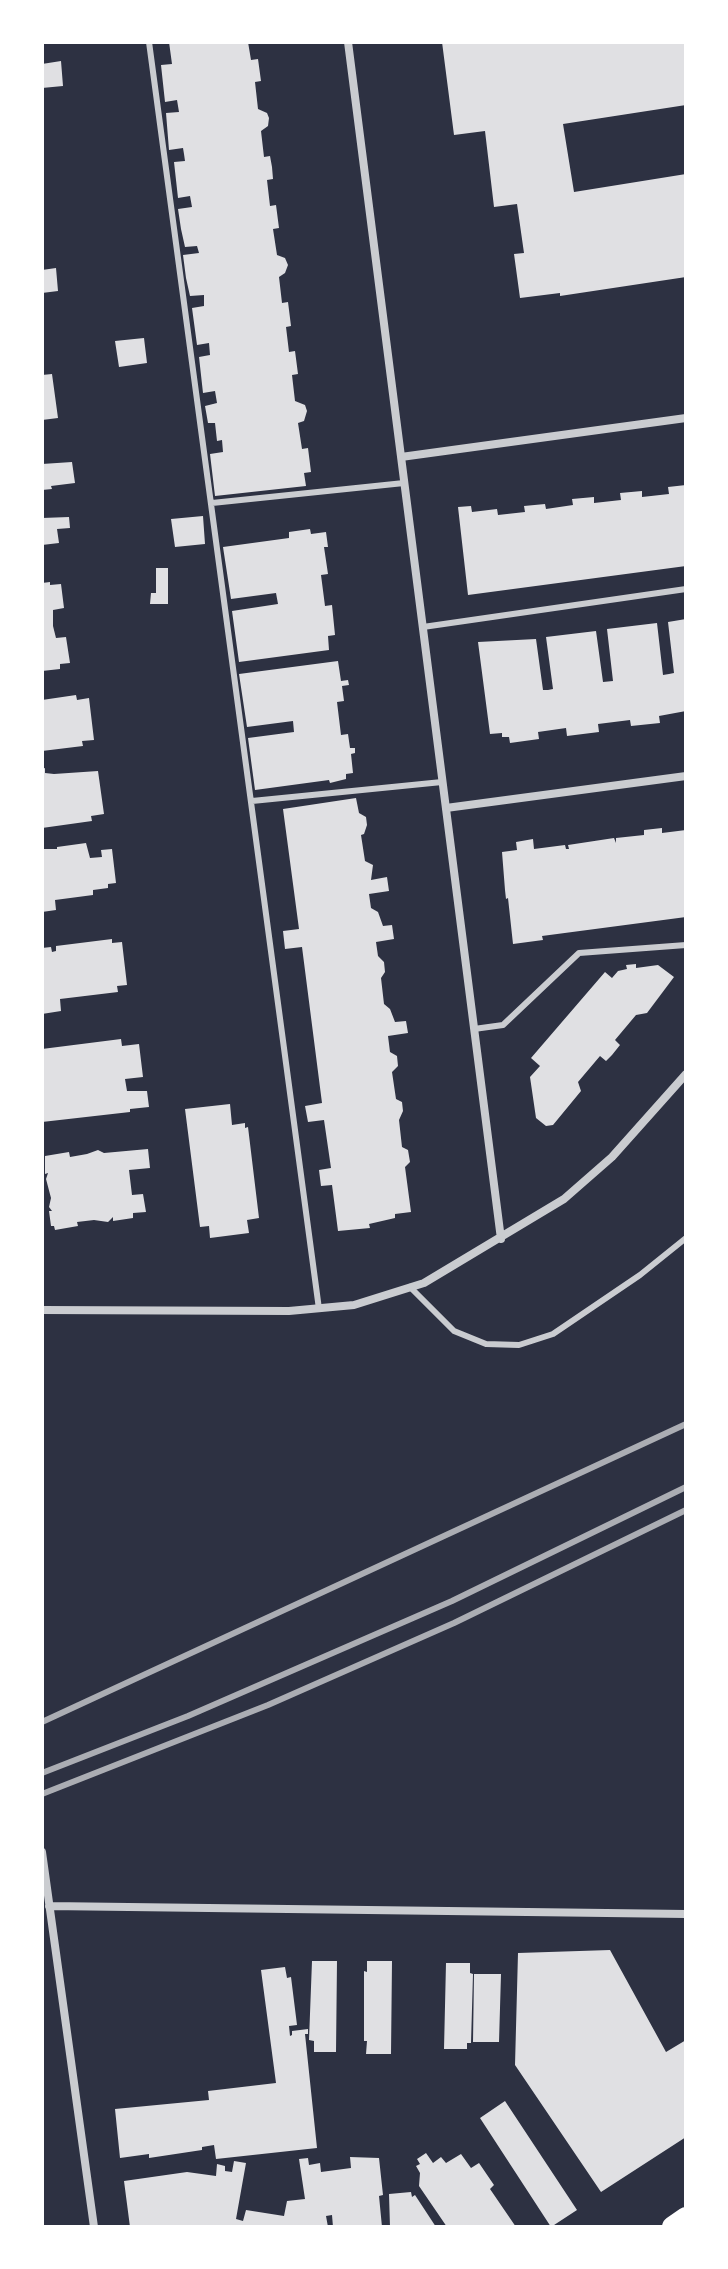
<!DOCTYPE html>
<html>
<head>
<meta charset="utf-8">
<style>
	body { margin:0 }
	#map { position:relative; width:728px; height:2269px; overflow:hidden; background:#2d3142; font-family:Commissioner,sans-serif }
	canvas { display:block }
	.frame { position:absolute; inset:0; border:44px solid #fff; pointer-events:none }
</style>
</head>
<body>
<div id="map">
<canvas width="728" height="2269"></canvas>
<div class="frame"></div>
</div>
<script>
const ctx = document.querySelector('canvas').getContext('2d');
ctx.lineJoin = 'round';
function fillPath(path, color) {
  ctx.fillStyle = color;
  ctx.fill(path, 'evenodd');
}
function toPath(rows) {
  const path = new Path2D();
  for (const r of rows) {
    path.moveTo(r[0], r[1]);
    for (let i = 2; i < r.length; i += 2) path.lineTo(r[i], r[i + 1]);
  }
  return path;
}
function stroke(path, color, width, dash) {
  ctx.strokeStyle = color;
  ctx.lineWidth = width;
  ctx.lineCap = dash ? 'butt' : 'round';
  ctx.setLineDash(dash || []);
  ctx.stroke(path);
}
const building = toPath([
	[169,42,248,42,251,60,258,59,261,81,255,82,258,109,267,113,269,118,268,126,261,131,264,157,270,156,272,167,273,179,267,180,270,206,276,205,279,228,273,229,277,255,285,258,288,265,285,273,279,277,282,303,288,302,291,326,286,327,289,352,295,351,298,374,292,375,295,401,305,405,307,411,304,421,298,423,302,449,308,448,311,472,304,473,306,486,215,496,210,454,223,452,222,440,217,441,215,423,208,423,205,406,217,403,215,391,203,393,199,357,210,355,209,343,197,345,192,308,204,306,204,295,190,296,186,278,183,255,199,253,197,246,185,247,181,229,178,209,192,207,190,196,178,198,174,162,185,161,184,154,183,148,169,150,166,113,179,112,177,100,165,102,161,65,172,64],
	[442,42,686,42,686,105,563,124,574,192,686,174,686,277,560,296,560,293,520,298,514,254,524,253,517,204,494,207,485,131,454,135],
	[61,61,63,86,42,88,42,64],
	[56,268,58,291,42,293,42,270],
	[144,338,147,363,119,367,115,341],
	[52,374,58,418,42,420,42,375],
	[72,462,75,483,51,486,52,489,42,490,42,464],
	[686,485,686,566,468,595,458,507,471,506,472,512,497,509,498,515,525,512,524,506,545,504,546,509,573,505,572,499,594,497,594,503,621,500,620,493,642,491,642,497,669,494,668,487],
	[203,516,205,544,175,547,171,519],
	[69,517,70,528,57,529,59,543,42,545,42,518],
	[310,529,311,534,326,532,328,547,324,547,328,574,321,575,325,606,332,605,335,635,328,636,329,650,239,662,232,611,278,604,276,593,231,599,223,547,289,538,289,532],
	[156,568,168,568,168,604,150,604,151,593,156,593],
	[50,582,50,585,61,584,64,608,53,610,53,626,56,638,66,637,70,663,60,664,60,669,42,671,42,583],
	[686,619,686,711,659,716,660,723,631,726,630,720,598,724,599,732,567,736,566,728,538,732,539,739,510,743,509,737,502,737,502,733,490,734,478,642,536,639,543,690,548,690,553,689,546,637,596,631,603,682,613,681,607,629,657,623,663,675,669,674,674,673,668,622],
	[338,661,341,681,348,680,349,685,342,686,344,701,337,702,341,735,348,734,350,748,355,748,355,753,351,754,353,773,346,774,346,779,330,783,329,780,255,790,248,738,294,732,293,721,247,727,239,674],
	[76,695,77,700,89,698,94,740,82,741,83,746,42,751,42,700],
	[45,768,45,773,54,774,98,771,104,814,91,816,92,821,42,828,42,769],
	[356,798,359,813,366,817,367,825,364,834,361,835,365,861,373,865,371,880,387,877,389,891,369,894,371,908,378,912,383,926,392,925,394,939,376,942,378,956,384,962,385,972,381,978,384,1004,390,1009,395,1022,406,1021,408,1033,388,1036,390,1052,397,1056,398,1066,392,1072,396,1099,402,1102,403,1111,399,1120,402,1147,408,1150,410,1162,405,1167,411,1212,395,1214,395,1218,369,1224,370,1228,338,1231,332,1185,321,1186,319,1170,331,1168,324,1120,308,1122,305,1106,322,1103,302,947,285,949,283,931,299,929,283,809],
	[662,828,662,833,686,830,686,917,542,936,543,940,513,944,508,898,506,899,505,890,502,852,517,850,516,842,533,839,534,849,565,845,566,849,569,849,568,845,614,838,616,843,616,838,644,835,644,830],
	[86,843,90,858,102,857,101,850,112,849,116,883,108,884,108,888,93,890,93,895,55,900,56,910,42,912,42,849,57,849,57,847],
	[112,939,112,943,122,942,127,985,117,986,118,992,60,999,61,1011,42,1014,42,948,51,947,52,952,56,951,56,946],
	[636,964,636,968,658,965,674,977,647,1013,636,1015,615,1040,620,1045,612,1055,606,1061,600,1056,578,1082,581,1091,553,1125,546,1126,536,1118,530,1077,540,1066,531,1058,605,972,612,978,618,971,627,969,626,965],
	[121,1039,122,1046,139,1044,143,1077,125,1079,127,1091,147,1091,149,1107,130,1109,130,1112,42,1122,42,1049],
	[230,1104,232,1125,245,1123,245,1128,248,1127,259,1218,247,1220,249,1233,210,1238,209,1226,200,1227,185,1109],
	[148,1149,150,1168,129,1170,132,1195,143,1194,146,1212,133,1213,133,1218,113,1221,113,1217,108,1222,94,1220,77,1222,78,1226,55,1230,54,1226,51,1226,49,1211,52,1211,49,1207,51,1198,46,1179,48,1173,45,1174,45,1156,69,1152,70,1157,87,1154,98,1150,104,1153],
	[610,1950,666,2052,686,2040,686,2137,601,2192,515,2065,518,1953],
	[312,1961,337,1961,336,2052,314,2052,314,2041,309,2040],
	[367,1961,392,1961,391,2054,366,2054,367,2041,364,2041,364,1971,367,1972],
	[446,1963,470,1963,470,1973,473,1974,471,2043,467,2043,467,2049,444,2049],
	[285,1967,287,1978,291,1977,297,2025,289,2026,290,2036,292,2035,292,2031,308,2029,308,2034,305,2034,317,2148,216,2159,214,2145,202,2147,202,2150,149,2158,149,2154,120,2158,115,2109,209,2100,208,2091,276,2083,261,1970],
	[474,1974,501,1974,499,2042,473,2042],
	[505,2101,577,2210,551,2227,480,2118],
	[426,2153,433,2163,441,2157,446,2163,461,2154,471,2168,479,2163,494,2185,490,2189,516,2227,447,2227,419,2186,420,2173,416,2166,420,2164,417,2159],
	[350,2157,379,2158,383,2195,379,2196,382,2227,333,2227,332,2215,326,2216,328,2227,130,2227,124,2181,187,2172,216,2176,217,2164,225,2166,225,2171,232,2172,234,2161,246,2163,236,2219,243,2221,246,2210,284,2216,287,2201,305,2199,299,2159,308,2158,309,2165,320,2163,321,2172,351,2168],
	[411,2192,412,2197,415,2195,436,2227,390,2227,389,2194]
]);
const service = toPath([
	[149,42,319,1309],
	[212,503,404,483],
	[423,627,686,589],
	[252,801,442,782],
	[474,1029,503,1025,579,953,686,945],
	[410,1287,454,1331,486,1344,519,1345,553,1334,640,1275,686,1238]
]);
const minor = toPath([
	[348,42,501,1239],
	[401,457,686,418],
	[446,808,686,776],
	[42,1310,289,1311,354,1305,424,1283,564,1199,612,1157,686,1074],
	[42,1852,94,2227],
	[49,1906,686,1914]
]);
const trunk = toPath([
	[673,2227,686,2218]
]);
const rail = toPath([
	[42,1722,686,1424],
	[42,1773,188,1716,452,1601,686,1487],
	[42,1794,268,1705,454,1623,686,1510]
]);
fillPath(building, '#e0e0e3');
stroke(service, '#caccd0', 6);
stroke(minor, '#caccd0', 8);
stroke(trunk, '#fff', 22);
stroke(rail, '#abadb3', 6);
</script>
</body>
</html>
